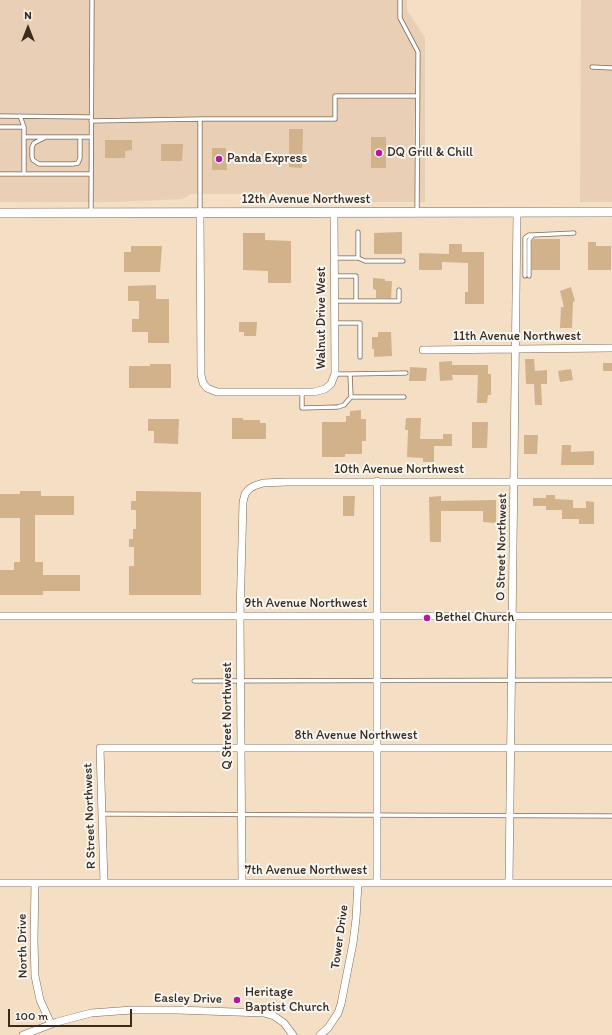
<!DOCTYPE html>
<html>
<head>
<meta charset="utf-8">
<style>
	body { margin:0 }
	#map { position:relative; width:612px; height:1035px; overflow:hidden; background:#f4dec4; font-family:Itim,sans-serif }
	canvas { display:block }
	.north { position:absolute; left:8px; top:8px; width:40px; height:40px; -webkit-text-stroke:3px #f6f6f2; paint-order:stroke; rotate:0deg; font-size:11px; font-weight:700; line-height:16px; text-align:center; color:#3b2a1e }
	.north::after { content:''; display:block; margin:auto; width:14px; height:18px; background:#3b2a1e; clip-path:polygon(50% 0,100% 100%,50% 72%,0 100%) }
	.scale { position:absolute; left:8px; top:1009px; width:124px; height:18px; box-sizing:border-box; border:2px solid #3b2a1e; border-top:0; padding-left:5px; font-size:12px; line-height:14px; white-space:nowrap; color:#3b2a1e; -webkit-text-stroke:3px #f6f6f2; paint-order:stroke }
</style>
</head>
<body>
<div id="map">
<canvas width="612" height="1035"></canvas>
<div class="north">N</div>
<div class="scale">100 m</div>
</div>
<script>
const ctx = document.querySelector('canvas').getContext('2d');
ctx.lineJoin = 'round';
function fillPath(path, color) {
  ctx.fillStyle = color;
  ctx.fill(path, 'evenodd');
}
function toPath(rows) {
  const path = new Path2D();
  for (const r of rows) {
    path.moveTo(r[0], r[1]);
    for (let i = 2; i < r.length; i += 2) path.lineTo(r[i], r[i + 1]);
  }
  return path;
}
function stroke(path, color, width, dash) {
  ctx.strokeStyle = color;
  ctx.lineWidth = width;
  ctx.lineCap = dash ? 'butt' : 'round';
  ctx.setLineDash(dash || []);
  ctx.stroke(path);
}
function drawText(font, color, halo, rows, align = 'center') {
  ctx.font = font + ' Itim,sans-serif';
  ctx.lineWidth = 4;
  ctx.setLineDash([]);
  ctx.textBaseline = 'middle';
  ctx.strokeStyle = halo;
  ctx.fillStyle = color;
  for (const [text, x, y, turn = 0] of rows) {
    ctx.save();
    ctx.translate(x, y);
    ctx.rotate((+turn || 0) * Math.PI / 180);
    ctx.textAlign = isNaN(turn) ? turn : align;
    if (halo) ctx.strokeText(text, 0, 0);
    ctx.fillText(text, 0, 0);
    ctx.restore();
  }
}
const built = toPath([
	[0,0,407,0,407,10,425,38,425,202,359,202,322,194,191,194,182,199,115,202,0,202],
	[581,0,612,0,612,202,580,202]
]);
const building = toPath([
	[289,129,303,129,302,168,289,167],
	[371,137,386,137,386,168,371,168],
	[105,140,132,140,132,150,125,151,125,158,105,158],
	[161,144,183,144,182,161,161,161],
	[212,148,226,148,227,170,212,170],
	[402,232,402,254,374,254,374,233],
	[243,233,265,233,265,240,291,241,291,283,268,283,268,271,243,270],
	[534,239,560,239,560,270,532,270,532,241],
	[588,242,596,242,596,246,611,246,611,270,588,270],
	[449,244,462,244,462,252,484,252,484,304,465,304,465,292,468,292,468,263,442,262,442,270,419,270,419,253,449,254],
	[131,246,162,246,160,272,124,272,124,252,131,252],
	[373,278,385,279,385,281,392,281,391,298,376,298,376,290,373,289],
	[156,285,156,299,169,299,169,343,148,343,148,332,132,332,132,319,139,319,139,301,128,301,128,286],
	[571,287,575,301,573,302,572,328,560,328,561,307,564,307,560,291],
	[239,322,257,322,256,336,244,336,244,332,239,332],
	[378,332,391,332,392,356,374,357,374,349,372,349,372,337,378,337],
	[525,359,534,359,535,371,547,370,547,384,541,384,542,405,535,405,534,384,526,384],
	[452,361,452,365,488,365,488,374,491,374,491,395,488,395,487,403,477,403,478,375,452,375,453,380,440,381,439,362],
	[603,363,612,363,612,371,603,371],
	[150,364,171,364,171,388,129,388,129,366,150,366],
	[410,367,427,368,426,381,409,381],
	[571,369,573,380,560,382,558,371],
	[361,410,361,419,366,419,366,441,362,441,362,454,345,454,345,457,322,457,322,422,346,422,346,416,350,416,350,411],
	[232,418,243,418,243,420,260,420,260,423,266,423,266,439,232,439],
	[406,418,421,418,420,439,443,439,443,434,452,434,452,446,434,446,434,462,423,462,423,458,407,457,408,430,405,430],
	[148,419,179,419,178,444,154,443,154,431,148,431],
	[472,422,488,422,487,448,472,448],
	[524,435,538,435,537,454,524,454],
	[562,445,571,445,571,452,594,451,594,465,561,465],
	[20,491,41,491,41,496,74,496,74,515,35,515,35,562,43,562,43,575,80,575,80,591,43,591,43,595,0,595,0,570,14,570,14,562,20,562,20,518,0,518,0,494,20,494],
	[136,491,201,492,201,595,129,595,129,566,134,566,134,547,129,547,129,539,133,539,133,529,136,529,136,510,131,510,131,501,136,501],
	[546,495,555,495,555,499,573,500,573,508,586,508,586,501,594,502,594,524,579,524,579,519,562,519,562,510,546,510,546,506,533,506,533,498,546,498],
	[343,496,355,496,354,516,343,516],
	[441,496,441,501,496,500,496,523,483,522,483,511,441,511,441,542,430,542,429,497]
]);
const lane = toPath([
	[400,0,400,18,418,52,417,212],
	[592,67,612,68],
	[0,116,91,117],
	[20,116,24,127,24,174],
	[91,121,200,119],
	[0,127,24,127],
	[24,137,91,137],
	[46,137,34,143,32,147,32,157,33,160,39,164,73,164,78,163,80,158,80,137],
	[0,174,91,174],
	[200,212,200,119,335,119,335,96,418,96],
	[91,213,92,0],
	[334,258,358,258,358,232],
	[358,258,365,261,403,261],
	[335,276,356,276,356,301],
	[525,276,525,238,529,235,533,235],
	[529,276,529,240,533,235,574,233],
	[335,301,399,301,399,290],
	[335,323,360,323,360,357],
	[350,374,406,373],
	[302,392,302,408,338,407,344,405,351,397,350,374,335,374],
	[351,397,404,397],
	[194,681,612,680],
	[102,814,612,816]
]);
const street = toPath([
	[200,213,201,375,203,383,207,388,217,392,314,392,325,389,331,384,335,374,334,213],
	[423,350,612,348],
	[0,616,612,616],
	[0,883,612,883],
	[35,883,34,940,35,976,40,1000,51,1024],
	[104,883,100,748,612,748],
	[242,883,240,615,243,502,245,494,249,489,254,486,263,483,286,482,612,482],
	[377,883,377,481],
	[509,883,517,213],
	[23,1035,57,1022,91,1013,132,1010,177,1010,264,1013,274,1016,284,1023,293,1035],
	[320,1035,328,1028,338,1013,341,1004,353,943,356,919,358,883]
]);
const secondary = toPath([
	[0,213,612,212]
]);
const markers = [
	[379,153,4,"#b5179e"],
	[219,159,4,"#b5179e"],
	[427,618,4,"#b5179e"],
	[237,1000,4,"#b5179e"]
];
const poiNames = [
	["DQ Grill & Chill",387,153],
	["Panda Express",227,159],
	["Bethel Church",435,618],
	["Heritage",245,993],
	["Baptist Church",245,1008]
];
const streetNames = [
	["12th Avenue Northwest",306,200],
	["Walnut Drive West",322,318,-90],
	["11th Avenue Northwest",517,337],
	["10th Avenue Northwest",399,470],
	["O Street Northwest",502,547,-89],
	["9th Avenue Northwest",306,604],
	["Q Street Northwest",228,716,-90],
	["8th Avenue Northwest",356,736],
	["R Street Northwest",90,816,-92],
	["7th Avenue Northwest",306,871],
	["Tower Drive",340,937,-82],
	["North Drive",23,946,-91],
	["Easley Drive",188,999,1]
];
fillPath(built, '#e8cfb6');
fillPath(building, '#d1b28a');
stroke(lane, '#7c6958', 5);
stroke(street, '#7c6958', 8);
stroke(secondary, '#7c6958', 10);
stroke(lane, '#fff', 3.5);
stroke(street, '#fff', 7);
stroke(secondary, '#fff', 9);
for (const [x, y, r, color] of markers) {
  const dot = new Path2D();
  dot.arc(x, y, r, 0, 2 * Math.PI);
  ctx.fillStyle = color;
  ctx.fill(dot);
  stroke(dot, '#f6f6f2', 1.5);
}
drawText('13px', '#3b2a1e', '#f6f6f2', poiNames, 'left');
drawText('13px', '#3b2a1e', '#f6f6f2', streetNames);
</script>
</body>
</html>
